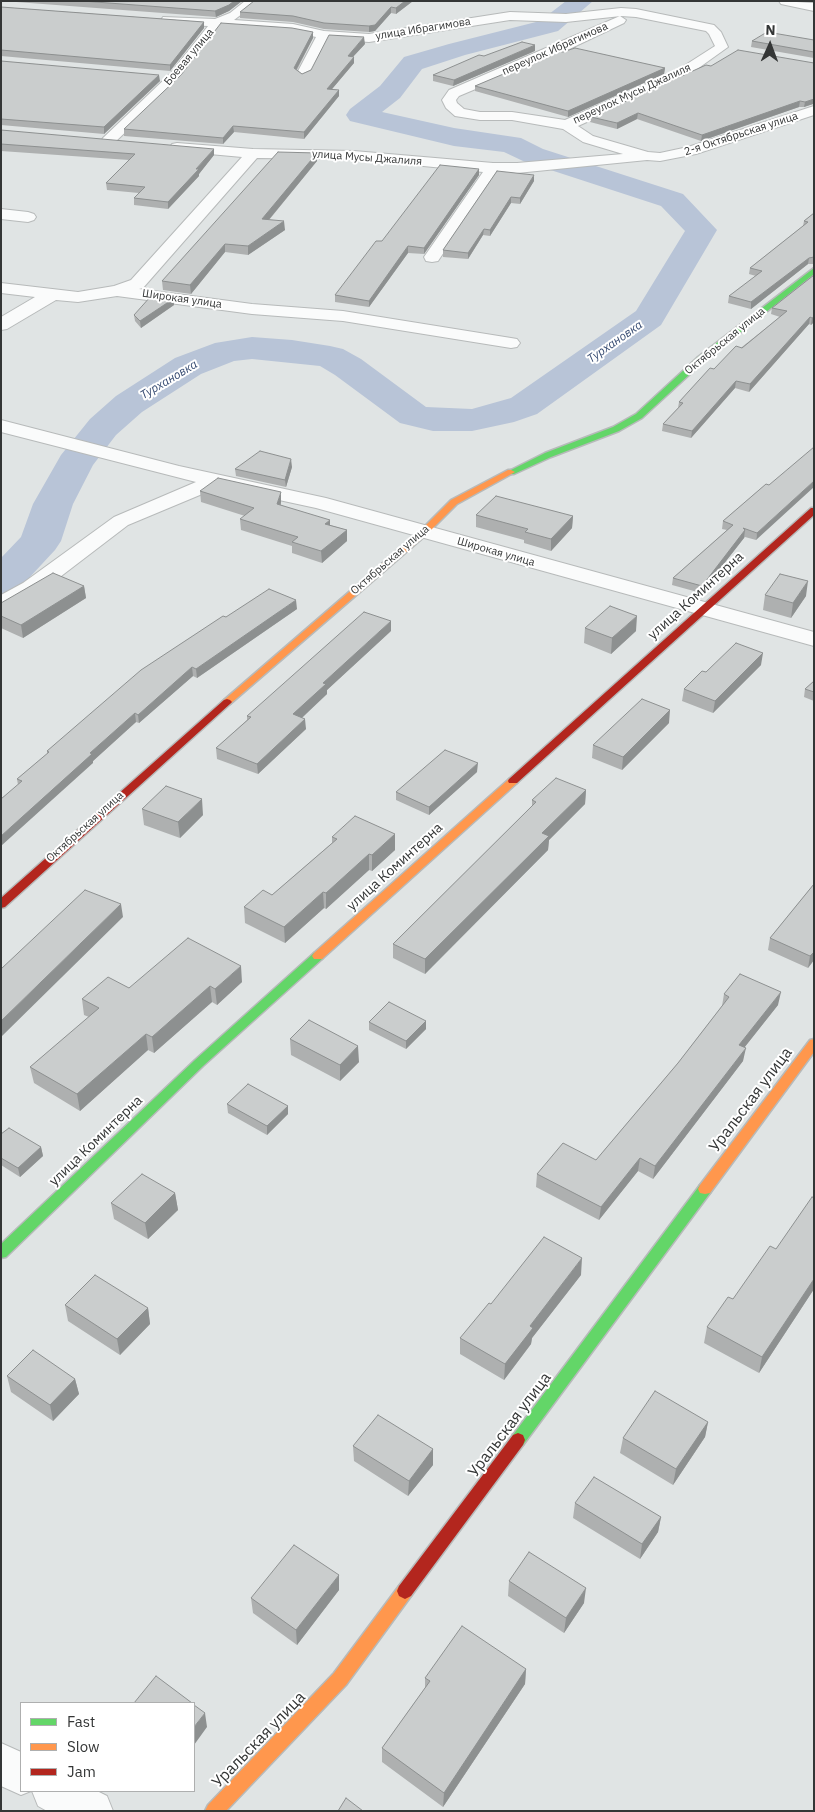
<!DOCTYPE html>
<html>
<head>
<meta charset="utf-8">
<style>
	body { margin:0 }
	#map { position:relative; width:815px; height:1812px; overflow:hidden; background:#e0e4e4; font-family:"IBM Plex Sans",sans-serif }
	canvas { display:block }
	.frame { position:absolute; inset:0; border:2px solid #343636; pointer-events:none }
	.legend { position:absolute; left:20px; top:1702px; width:175px; height:90px; box-sizing:border-box; background:#fff; border:1px solid #aeafaf; margin:0; padding:6px 9px; list-style:none; font-size:15px; color:#343636 }
	.legend li { display:flex; align-items:center; gap:10px; height:25px }
	.legend b { width:25px; border:1px solid #aeafaf }
	.north { position:absolute; left:745px; top:20px; width:50px; height:50px; -webkit-text-stroke:4px #fff; paint-order:stroke; rotate:2deg; font-size:14px; font-weight:700; line-height:20px; text-align:center; color:#343636 }
	.north::after { content:''; display:block; margin:auto; width:18px; height:22px; background:#343636; clip-path:polygon(50% 0,100% 100%,50% 72%,0 100%) }
</style>
</head>
<body>
<div id="map">
<canvas width="815" height="1812"></canvas>
<div class="frame"></div>
<ul class="legend">
<li><b style="height:6px;background:#63d668"></b>Fast</li>
<li><b style="height:6px;background:#ff974d"></b>Slow</li>
<li><b style="height:6px;background:#b3261e"></b>Jam</li>
</ul>
<div class="north">N</div>
</div>
<script>
const ctx = document.querySelector('canvas').getContext('2d');
ctx.lineJoin = 'round';
function toPath(rows) {
  const path = new Path2D();
  for (const r of rows) {
    path.moveTo(r[0], r[1]);
    for (let i = 2; i < r.length; i += 2) path.lineTo(r[i], r[i + 1]);
  }
  return path;
}
function fillPath(path, color) {
  ctx.fillStyle = color;
  ctx.fill(path, 'evenodd');
}
function stroke(path, color, width, dash) {
  ctx.strokeStyle = color;
  ctx.lineWidth = width;
  ctx.lineCap = dash ? 'butt' : 'round';
  ctx.setLineDash(dash || []);
  ctx.stroke(path);
}
function drawText(font, color, halo, rows, align = 'center') {
  ctx.font = font + ' "IBM Plex Sans",sans-serif';
  ctx.lineWidth = 4;
  ctx.setLineDash([]);
  ctx.textBaseline = 'middle';
  ctx.strokeStyle = halo;
  ctx.fillStyle = color;
  for (const [text, x, y, turn = 0] of rows) {
    ctx.save();
    ctx.translate(x, y);
    ctx.rotate((+turn || 0) * Math.PI / 180);
    ctx.textAlign = isNaN(turn) ? turn : align;
    if (halo) ctx.strokeText(text, 0, 0);
    ctx.fillText(text, 0, 0);
    ctx.restore();
  }
}
const river = toPath([
	[566,1,593,1,558,31,465,55,422,69,400,98,382,112,454,128,521,138,543,149,683,194,717,230,661,325,537,414,514,422,472,431,433,431,400,423,335,375,320,366,252,359,234,361,201,374,142,412,116,435,93,465,73,504,61,541,55,550,16,592,1,596,1,558,21,537,33,504,61,455,90,419,116,396,175,358,215,343,252,337,292,340,330,346,343,349,361,359,426,407,472,409,511,398,636,311,685,231,661,206,523,161,504,152,454,146,350,121,346,115,350,109,380,86,404,57,449,44,540,21,566,1]
]);
const street = toPath([
	[245,1,259,1,234,20,293,24,324,31,369,34,510,12,566,14,621,8,636,9,714,25,721,32,728,47,686,77,578,126,593,136,648,152,660,153,688,147,814,106,814,115,696,154,660,161,647,160,517,173,497,173,438,261,432,262,426,261,424,257,483,172,354,159,257,158,143,288,139,289,252,304,343,311,511,338,517,339,520,343,517,347,511,348,343,321,252,314,117,296,78,302,56,300,7,329,1,330,1,317,35,297,1,293,1,283,78,292,114,286,131,280,242,157,177,151,172,150,170,147,172,144,177,143,253,149,354,151,493,163,517,163,623,154,583,142,563,129,512,120,480,120,455,116,446,108,442,100,449,90,620,16,626,20,624,23,561,53,459,96,456,100,457,103,464,109,480,112,512,112,565,120,676,71,715,46,709,34,706,31,636,17,621,16,566,22,510,20,369,42,328,39,310,75,303,79,296,75,316,37,293,32,220,27,180,80,113,144,103,144,101,141,103,138,170,74,208,26,167,24,163,23,161,20,163,17,215,19,230,13,245,1],
	[779,1,814,3,814,11,781,4,779,1],
	[1,209,28,212,34,214,36,217,34,220,28,222,1,219,1,209],
	[1,420,179,466,326,498,814,632,814,646,316,508,219,487,128,525,39,593,9,609,1,611,1,595,23,583,114,517,196,482,1,432,1,420],
	[1,1743,21,1752,21,1791,31,1791,21,1795,1,1786,1,1743],
	[32,1791,97,1791,107,1796,113,1811,47,1811,38,1806,32,1791]
]);
const fast = toPath([
	[814,268,814,274,703,362,642,418,619,431,551,457,514,474,511,474,507,472,545,453,613,427,636,414,697,358,814,268],
	[318,952,322,953,324,956,322,959,203,1066,6,1257,1,1258,1,1244,195,1060,314,953,318,952],
	[705,1184,710,1185,712,1189,710,1193,523,1445,518,1447,513,1445,511,1440,513,1435,700,1185,705,1184]
]);
const slow = toPath([
	[508,470,511,470,515,472,457,504,427,534,230,704,224,704,222,702,224,700,421,530,451,500,508,470],
	[513,778,518,781,517,783,322,959,314,959,312,956,314,953,509,779,513,778],
	[814,1039,814,1052,710,1193,705,1194,700,1193,698,1189,700,1185,810,1040,814,1039],
	[405,1583,411,1586,413,1591,411,1596,346,1685,226,1811,205,1811,208,1805,334,1673,399,1586,405,1583]
]);
const jam = toPath([
	[811,508,814,508,814,515,517,783,509,783,508,781,509,779,811,508],
	[227,699,230,700,232,702,230,704,5,907,1,908,1,898,224,700,227,699],
	[518,1433,523,1435,525,1440,523,1445,411,1596,405,1599,399,1596,397,1591,399,1586,513,1435,518,1433]
]);
const wall = toPath([
	[3,1,242,1,229,11,216,17],
	[413,1,396,14,391,13,375,31,369,32,324,29,293,22,240,18,240,12],
	[1,7,204,22,204,28,170,71,1,56],
	[313,32,313,38,297,70,302,74,365,44,353,57,354,63,332,89,339,90,339,96,304,139,234,132,223,144,124,136,124,129],
	[814,40,814,58,751,47,752,41],
	[535,51,453,86,433,81,433,75],
	[563,52,665,68,664,74,568,117,475,91,475,86],
	[1,61,160,81,104,134,1,125],
	[814,63,814,105,813,104,804,107,799,107,701,141,637,119,617,129,590,122,591,117,711,66],
	[1,130,214,155,199,174,199,176,168,209,134,205,134,198,139,193,107,190,106,183,129,160,1,151],
	[317,153,317,161,269,220,285,230,248,255,225,252,191,294,163,290,162,281],
	[479,169,479,175,424,254,408,253,369,307,335,302,335,295,382,241],
	[497,171,534,181,520,204,511,203,490,236,483,235,468,259,443,257,443,250],
	[814,213,814,264,808,264,751,309,728,303,729,296,756,276,749,274,750,268,803,226,804,221],
	[814,275,814,322,811,325,809,324,749,392,735,388,691,438,662,431,663,424,678,408,679,402,714,369,780,317,771,314,772,308],
	[173,299,174,305,141,328,135,321,134,315],
	[292,467,286,487,236,476,235,469],
	[766,484,756,540,745,537,744,538,701,593,672,585,673,578,727,530,722,529,723,521],
	[200,491,281,502,281,505,330,525,347,530,347,541,322,563,292,553,292,546,241,530,240,519,245,516,201,502],
	[476,515,573,516,572,528,551,551,524,543,524,540,476,527],
	[84,586,86,598,23,638,1,628,1,603],
	[765,595,806,596,791,618,763,610],
	[297,609,197,678,193,676,139,723,136,722,93,761,93,763,18,785,17,779,47,754,47,751,226,617],
	[585,628,636,631,611,654,584,643],
	[391,631,327,690,327,694,302,718,306,729,258,774,217,759,216,748,247,720,247,716],
	[761,665,713,713,682,701,684,689,706,672],
	[814,681,814,701,804,697,805,689],
	[669,723,622,770,592,758,593,745],
	[477,772,429,815,396,800,396,792],
	[586,790,585,804,549,840,548,850,425,974,393,958,393,944,532,806,532,800],
	[142,809,203,815,180,838,144,825],
	[395,834,395,850,372,871,369,870,326,909,324,908,285,943,245,923,244,907,272,895,332,843,332,837],
	[814,884,814,960,808,968,768,950,770,938],
	[242,982,217,1005,212,1002,154,1053,148,1050,80,1111,34,1083,30,1067,89,1017,84,1015,82,999,129,988],
	[724,994,778,1005,744,1048,743,1061,653,1179,638,1171,599,1220,536,1187,537,1174,596,1160,678,1063,722,1006],
	[369,1022,426,1029,406,1049,369,1030],
	[290,1039,359,1062,340,1081,291,1055],
	[227,1104,288,1106,288,1114,267,1135,228,1113],
	[1,1134,41,1147,43,1156,20,1177,1,1165],
	[175,1193,178,1210,148,1239,114,1219,111,1203],
	[814,1198,814,1289,759,1373,704,1343,707,1327,733,1299,776,1249],
	[581,1275,532,1338,531,1344,504,1380,460,1354,460,1338,491,1304],
	[65,1305,148,1308,150,1324,120,1355,68,1321],
	[7,1376,75,1379,79,1394,53,1421,11,1392],
	[708,1422,705,1437,673,1485,620,1453,623,1438],
	[353,1446,433,1449,433,1465,408,1496,354,1461],
	[575,1503,661,1517,658,1532,640,1559,573,1518],
	[509,1581,584,1603,564,1633,508,1596],
	[339,1590,297,1645,253,1613,251,1598],
	[526,1669,525,1684,443,1807,382,1762,382,1748,425,1688,425,1678]
]);
const shadedWall = toPath([
	[234,1,242,1,229,11,216,17,215,11],
	[405,1,413,1,396,14,396,8],
	[391,7,391,13,375,31,369,32,369,26],
	[204,22,204,28,170,71,170,65],
	[313,32,313,38,294,74,294,68],
	[364,37,365,44,348,62,348,56],
	[535,45,535,51,453,86,454,80],
	[354,57,354,63,327,95,327,89],
	[665,68,664,74,568,117,568,111],
	[159,75,160,81,104,134,104,127],
	[339,90,339,96,304,139,304,132],
	[814,99,813,104,804,107,805,102],
	[800,101,799,107,701,141,702,135],
	[638,113,637,119,617,129,617,123],
	[233,126,234,132,223,144,223,138],
	[214,149,214,155,199,174,199,176,168,209,168,202],
	[317,153,317,161,262,228,262,219],
	[479,169,479,175,424,254,424,248],
	[534,175,534,181,520,204,520,198],
	[511,197,511,203,490,236,490,230],
	[284,221,285,230,248,255,248,246],
	[484,229,483,235,468,259,468,253],
	[225,244,225,252,191,294,190,285],
	[408,246,408,253,369,307,369,301],
	[809,258,808,264,751,309,751,302],
	[173,299,174,305,141,328,140,321],
	[810,317,809,324,749,392,750,384],
	[814,317,814,322,811,325,812,318],
	[736,381,735,388,691,438,692,431],
	[291,459,292,467,286,487,285,480],
	[814,481,814,487,756,540,757,533],
	[281,492,281,502,278,515,277,504],
	[573,516,572,528,551,551,551,539],
	[330,520,330,531,325,524],
	[347,530,347,541,322,563,321,551],
	[745,530,744,538,701,593,702,586],
	[808,581,806,596,791,618,793,603],
	[84,586,86,598,23,638,21,625],
	[296,600,297,609,197,678,196,669],
	[637,616,636,631,611,654,612,638],
	[391,621,391,631,327,690,327,694,294,725,293,714,323,683],
	[763,653,761,665,713,713,715,701],
	[192,667,193,676,139,723,138,715],
	[670,710,669,723,622,770,623,757],
	[135,713,136,722,93,761,93,763,1,846,1,836,90,753],
	[305,719,306,729,258,774,257,764],
	[478,763,477,772,429,815,429,807],
	[586,790,585,804,549,840,548,850,425,974,425,959,542,833],
	[202,799,203,815,180,838,178,822],
	[395,834,395,850,372,871,372,855],
	[369,854,369,870,326,909,326,893],
	[323,892,324,908,285,943,284,927],
	[121,904,123,917,1,1037,1,1021],
	[814,952,814,960,808,968,810,956],
	[241,966,242,982,217,1005,215,989],
	[210,986,212,1002,154,1053,152,1037],
	[781,992,778,1005,736,1058,739,1045],
	[426,1021,426,1029,406,1049,406,1041],
	[146,1034,148,1050,80,1111,77,1094],
	[358,1046,359,1062,340,1081,340,1065],
	[746,1048,743,1061,653,1179,655,1166],
	[288,1106,288,1114,267,1135,267,1126],
	[41,1147,43,1156,20,1177,18,1168],
	[640,1158,638,1171,599,1220,601,1207],
	[175,1193,178,1210,148,1239,145,1223],
	[582,1258,581,1275,532,1338,531,1344,504,1380,505,1364,530,1326],
	[814,1279,814,1289,759,1373,762,1357],
	[148,1308,150,1324,120,1355,117,1339],
	[75,1379,79,1394,53,1421,50,1405],
	[708,1422,705,1437,673,1485,676,1469],
	[433,1449,433,1465,408,1496,409,1481],
	[661,1517,658,1532,640,1559,642,1544],
	[339,1575,339,1590,297,1645,296,1630],
	[586,1588,584,1603,564,1633,566,1618],
	[526,1669,525,1684,443,1807,444,1793],
	[205,1713,207,1727,194,1745,194,1727]
]);
const building = toPath([
	[82,1,234,1,229,5,215,11,82,1],
	[254,1,405,1,396,8,391,7,375,25,369,26,324,23,293,16,240,12,254,1],
	[1,7,204,22,170,65,1,50,1,7],
	[221,23,292,28,313,32,294,68,302,74,311,70,329,35,364,37,348,56,354,57,327,89,339,90,304,132,233,126,223,138,124,129,181,75,221,23],
	[767,32,814,40,814,52,752,41,767,32],
	[522,42,535,45,454,80,433,75,479,55,484,56,522,42],
	[575,48,665,68,568,111,475,86,558,51,563,52,575,48],
	[738,50,814,63,814,99,805,102,800,101,702,135,638,113,617,123,591,117,706,65,711,66,738,50],
	[1,61,159,75,104,127,1,119,1,61],
	[1,130,214,149,196,169,199,169,168,202,134,198,145,187,106,183,135,154,1,144,1,130],
	[278,152,317,153,262,219,284,221,248,246,225,244,190,285,162,281,278,152],
	[440,165,479,169,424,248,408,246,369,301,335,295,376,241,382,241,440,165],
	[497,171,534,175,520,198,511,197,490,230,484,229,468,253,443,250,497,171],
	[814,213,814,257,809,258,751,302,729,296,762,271,750,268,808,222,804,221,814,213],
	[814,275,814,317,812,318,810,317,750,384,736,381,692,431,663,424,683,403,679,402,710,368,714,369,736,346,742,348,787,311,772,308,814,275],
	[151,296,173,299,140,321,134,315,151,296],
	[814,447,814,481,757,533,743,528,745,530,702,586,673,578,733,525,723,521,766,484,769,485,814,447],
	[260,451,291,459,285,480,235,469,260,451],
	[218,478,281,492,277,504,330,520,325,524,347,530,321,551,292,542,298,537,240,519,254,508,200,491,218,478],
	[496,496,573,516,551,539,525,532,528,529,476,515,496,496],
	[53,573,84,586,21,625,1,616,1,603,53,573],
	[780,574,808,581,793,603,765,595,780,574],
	[269,589,296,600,196,669,192,667,138,715,135,713,90,753,92,754,1,836,1,799,22,781,17,779,49,752,47,751,141,670,223,616,226,617,269,589],
	[610,606,637,616,612,638,585,628,610,606],
	[364,612,391,621,323,683,326,684,293,714,305,719,257,764,216,748,251,717,247,716,364,612],
	[736,643,763,653,715,701,684,689,702,671,706,672,736,643],
	[814,681,814,692,805,689,814,681],
	[642,699,670,710,623,757,593,745,642,699],
	[445,750,478,763,429,807,396,792,445,750],
	[556,778,586,790,542,833,549,836,425,959,393,944,536,802,532,800,556,778],
	[166,786,202,799,178,822,142,809,166,786],
	[355,816,395,834,372,855,369,854,326,893,323,892,284,927,244,907,263,890,272,895,337,839,332,837,355,816],
	[814,884,814,952,810,956,770,938,814,884],
	[85,890,121,904,1,1021,1,969,85,890],
	[188,938,241,966,215,989,210,986,152,1037,146,1034,77,1094,30,1067,99,1008,82,999,108,977,129,988,188,938],
	[740,974,781,992,739,1045,746,1048,655,1166,640,1158,601,1207,537,1174,563,1143,596,1160,678,1063,729,997,724,994,740,974],
	[389,1002,426,1021,406,1041,369,1022,389,1002],
	[309,1020,358,1046,340,1065,290,1039,309,1020],
	[248,1084,288,1106,267,1126,227,1104,248,1084],
	[9,1128,41,1147,18,1168,1,1158,1,1134,9,1128],
	[142,1174,175,1193,145,1223,111,1203,142,1174],
	[812,1197,814,1198,814,1279,762,1357,707,1327,728,1297,733,1299,770,1246,776,1249,812,1197],
	[544,1237,582,1258,530,1326,533,1328,505,1364,460,1338,489,1303,491,1304,544,1237],
	[95,1275,148,1308,117,1339,65,1305,95,1275],
	[33,1350,75,1379,50,1405,7,1376,33,1350],
	[655,1391,708,1422,676,1469,623,1438,655,1391],
	[378,1415,433,1449,409,1481,353,1446,378,1415],
	[594,1477,661,1517,642,1544,575,1503,594,1477],
	[294,1545,339,1575,296,1630,251,1598,294,1545],
	[529,1552,586,1588,566,1618,509,1581,529,1552],
	[462,1626,526,1669,444,1793,382,1748,430,1681,425,1678,462,1626],
	[156,1676,192,1703,134,1703,156,1676],
	[194,1705,205,1713,194,1727,194,1705],
	[346,1798,363,1811,338,1811,346,1798]
]);
const farStreetnames = [
	["улица Ибрагимова",423,29,-9],
	["переулок Ибрагимова",555,49,-24],
	["Боевая улица",189,57,-50],
	["переулок Мусы Джалиля",632,94,-25],
	["2-я Октябрьская улица",741,134,-18],
	["улица Мусы Джалиля",367,158,4],
	["Широкая улица",182,299,8],
	["Октябрьская улица",725,341,-39],
	["Широкая улица",496,552,16],
	["Октябрьская улица",390,560,-41],
	["Октябрьская улица",85,827,-42]
];
const farWaternames = [
	["Турхановка",615,342,-35],
	["Турхановка",169,380,-31]
];
const streetNames = [
	["улица Коминтерна",696,596,-42],
	["улица Коминтерна",395,867,-42],
	["улица Коминтерна",96,1141,-44]
];
const nearStreetnames = [
	["Уральская улица",751,1100,-53],
	["Уральская улица",510,1425,-53],
	["Уральская улица",259,1740,-46]
];
fillPath(river, '#b8c4d7');
stroke(street, '#b7baba', 2);
stroke(fast, '#b7baba', 3);
stroke(slow, '#b7baba', 3);
stroke(jam, '#b7baba', 3);
fillPath(street, '#fafbfb');
fillPath(fast, '#63d668');
fillPath(slow, '#ff974d');
fillPath(jam, '#b3261e');
fillPath(wall, '#aeb0b0');
fillPath(shadedWall, '#8d9090');
fillPath(building, '#cacdcd');
stroke(building, '#8d9090', 1);
drawText('11px', '#343636', '#fff', farStreetnames);
drawText('italic 12px', '#344970', '#fff', farWaternames);
drawText('14px', '#343636', '#fff', streetNames);
drawText('16px', '#343636', '#fff', nearStreetnames);
</script>
</body>
</html>
